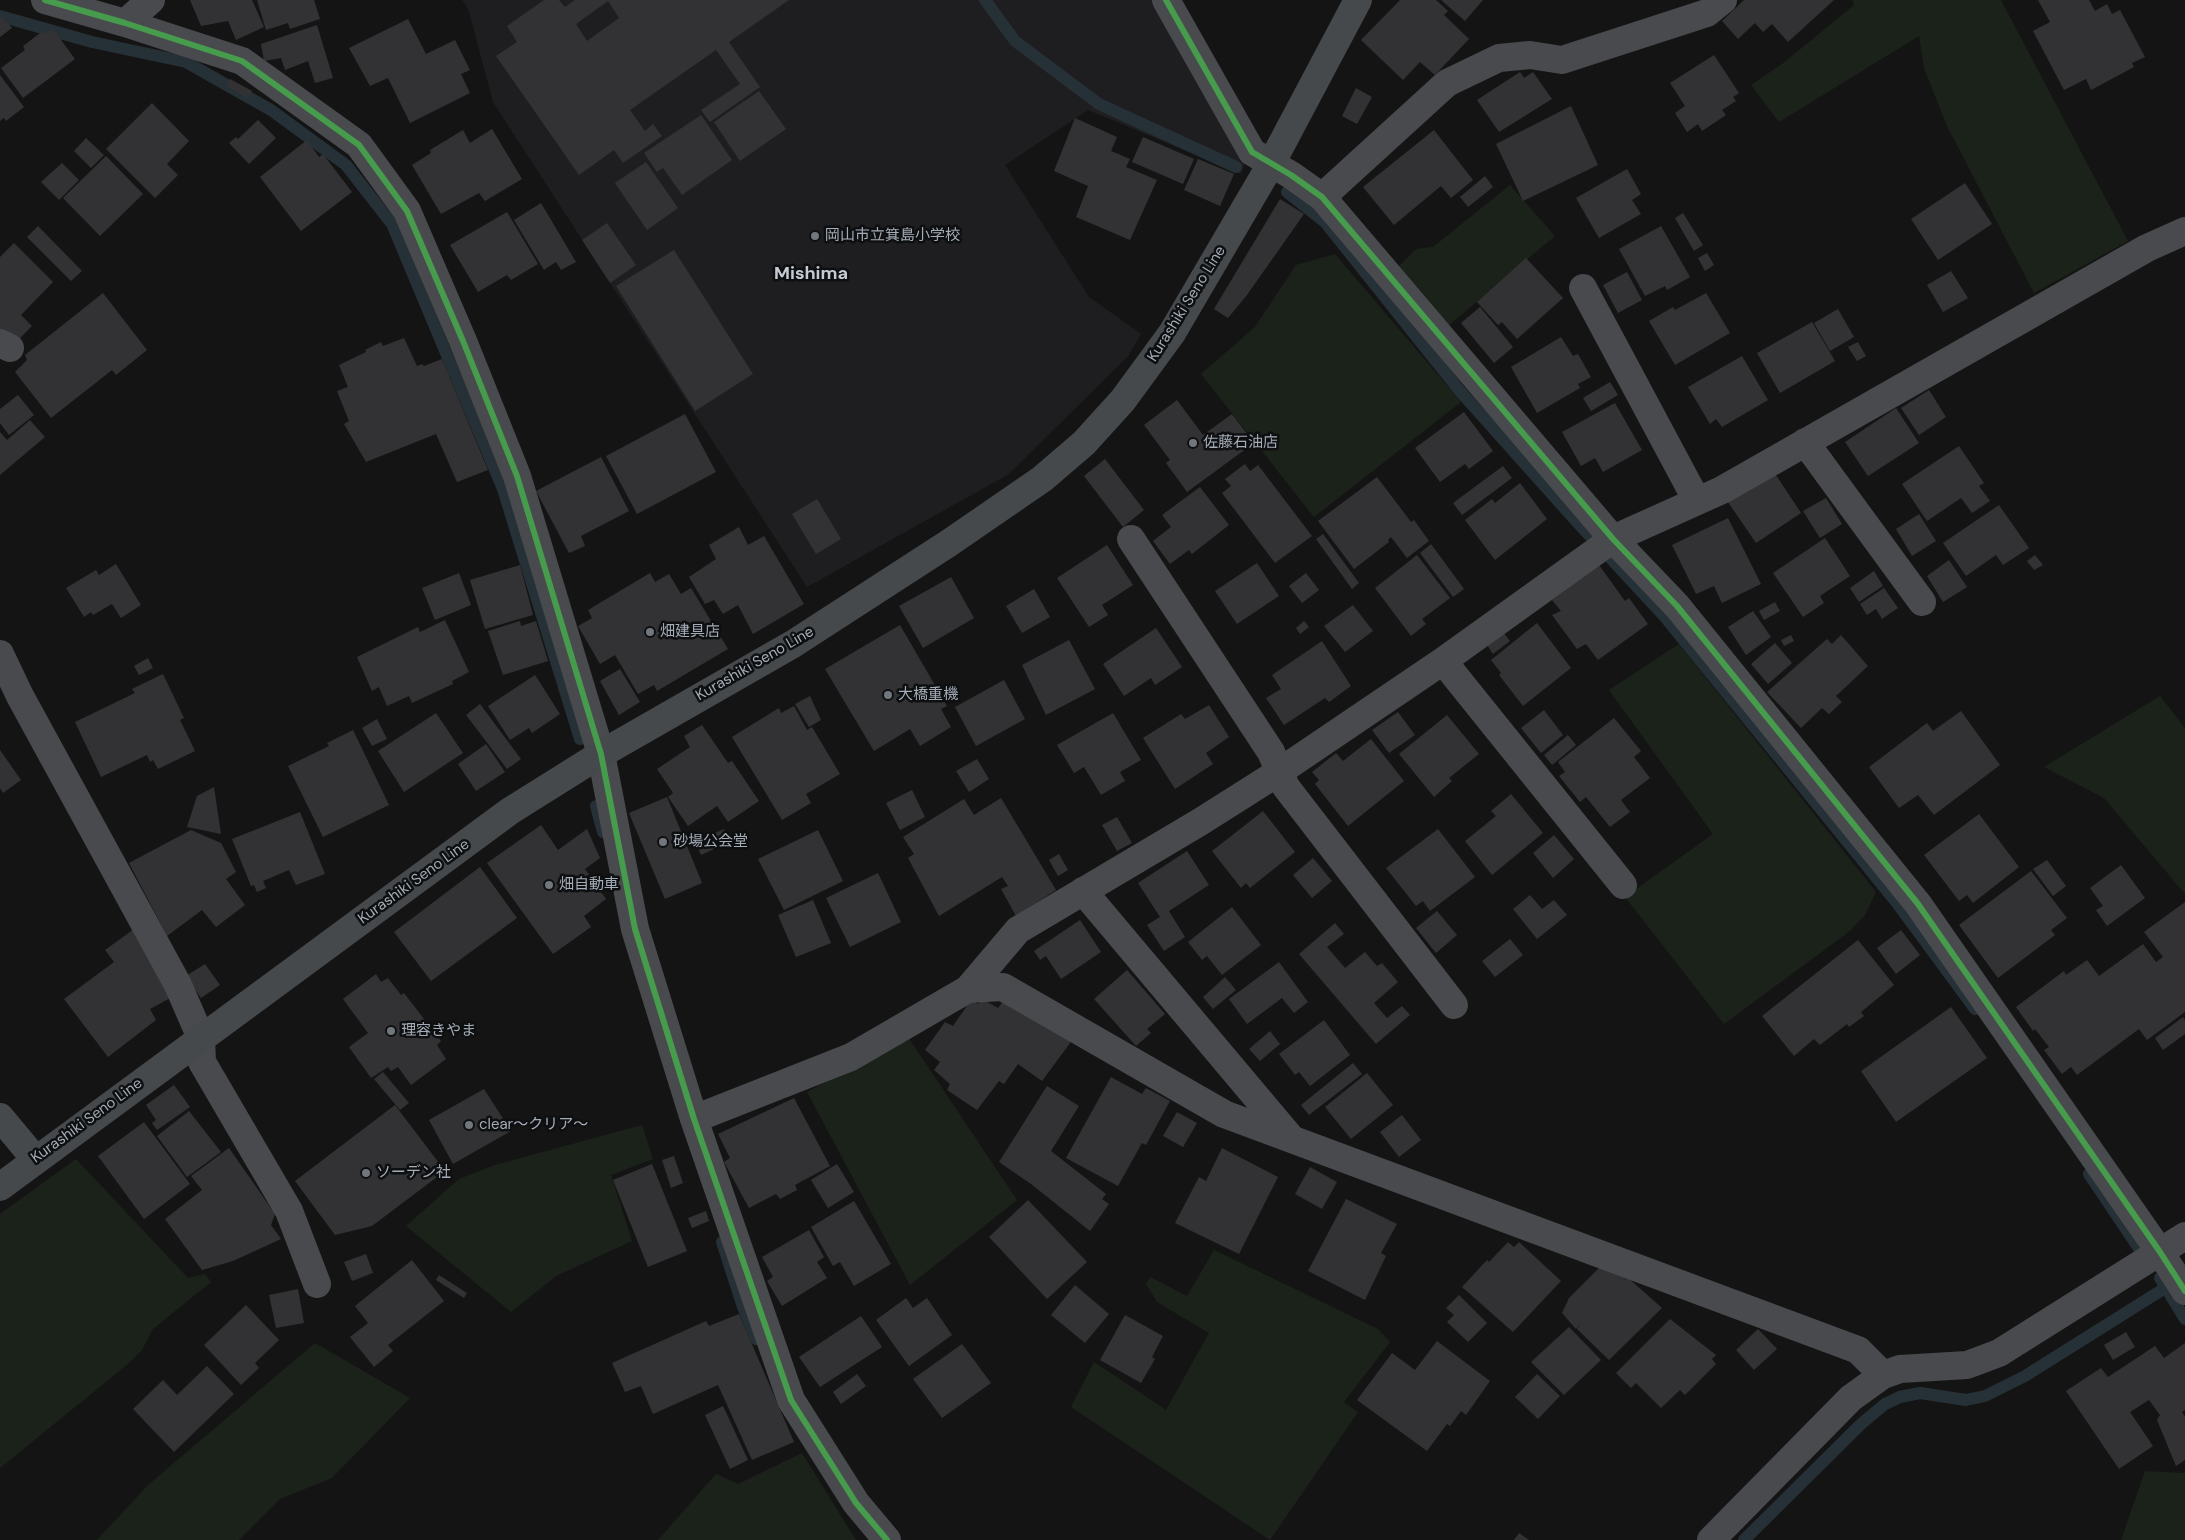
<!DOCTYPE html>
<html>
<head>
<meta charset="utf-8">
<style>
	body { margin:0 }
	canvas { display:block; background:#141414 }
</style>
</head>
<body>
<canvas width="2185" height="1540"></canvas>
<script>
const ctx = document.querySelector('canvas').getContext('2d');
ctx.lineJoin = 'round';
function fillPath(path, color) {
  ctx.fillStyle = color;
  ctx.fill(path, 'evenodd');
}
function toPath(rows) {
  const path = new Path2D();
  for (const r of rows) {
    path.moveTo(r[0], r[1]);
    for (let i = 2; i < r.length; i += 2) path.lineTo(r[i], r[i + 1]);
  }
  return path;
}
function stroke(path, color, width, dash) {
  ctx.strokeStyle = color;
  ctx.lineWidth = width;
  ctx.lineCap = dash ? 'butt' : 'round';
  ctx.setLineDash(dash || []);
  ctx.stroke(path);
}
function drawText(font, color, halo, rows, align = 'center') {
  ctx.font = font + ' "DM Sans","Noto Sans JP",sans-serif';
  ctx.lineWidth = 5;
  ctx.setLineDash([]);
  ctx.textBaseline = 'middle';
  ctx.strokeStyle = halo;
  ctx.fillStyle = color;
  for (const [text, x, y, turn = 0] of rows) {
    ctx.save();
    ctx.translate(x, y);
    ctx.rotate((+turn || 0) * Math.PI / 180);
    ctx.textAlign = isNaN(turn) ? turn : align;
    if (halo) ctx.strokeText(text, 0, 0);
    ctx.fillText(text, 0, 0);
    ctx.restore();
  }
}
const built = toPath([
	[462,0,1152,0,1245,163,1241,174,1088,110,1005,165,1089,297,1141,334,1128,356,1009,474,807,587,493,102,468,8]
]);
const green = toPath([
	[1852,0,2001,0,2128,241,2034,293,1947,126,1924,68,1919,36,1779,122,1751,85,1782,64,1854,5],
	[1510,185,1555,236,1449,325,1397,268,1416,249,1433,247],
	[1335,254,1461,402,1314,517,1201,374,1255,327,1296,265],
	[1679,644,1876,892,1865,915,1850,931,1724,1024,1625,897,1713,834,1609,690],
	[2160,696,2185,728,2185,894,2104,798,2044,767],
	[908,1037,1017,1200,910,1285,807,1092],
	[642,1125,653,1159,611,1175,632,1241,556,1276,511,1312,406,1226,459,1179,495,1165],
	[76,1159,188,1278,205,1274,211,1282,153,1329,142,1350,128,1364,0,1468,0,1214],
	[1214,1250,1378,1329,1390,1342,1344,1402,1358,1412,1270,1540,1071,1407,1094,1362,1166,1410,1209,1333,1157,1302,1146,1284,1150,1277,1187,1296],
	[315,1343,410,1398,332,1478,280,1499,239,1540,97,1540,148,1485],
	[802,1453,856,1540,658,1540,716,1474,738,1484],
	[2145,1471,2185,1473,2185,1540,2121,1540]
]);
const stream = toPath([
	[985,0,1015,41,1099,104,1236,167],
	[0,16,92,42,186,62,271,110,346,165,392,224,503,489,580,739],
	[1287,192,1325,222,1459,390,1577,522,1665,617,1897,903,1975,1009],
	[596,806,603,832],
	[2089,1174,2140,1250],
	[722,1242,742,1304,756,1339],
	[2160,1278,2185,1319],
	[1744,1540,1861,1424,1885,1404,1900,1397,1920,1393,1966,1400,1985,1396,2025,1376,2181,1278]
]);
const building = toPath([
	[190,0,252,0,264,27,236,40,228,21,201,26],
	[257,0,314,0,320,19,290,29,288,23,266,30],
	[544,0,559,0,565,7,575,0,789,0,729,42,760,87,710,122,701,110,740,84,716,50,630,110,645,131,653,124,662,136,623,163,614,150,579,175,496,56,517,42,507,26],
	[608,1,619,18,587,41,576,24],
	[1400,0,1436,0,1448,11,1444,15,1469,39,1435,75,1420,62,1403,80,1361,40],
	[1441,0,1483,0,1465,21],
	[1744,0,1834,0,1788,42,1772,24,1763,32,1755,23,1738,39,1722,21],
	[2038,0,2089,0,2095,11,2107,4,2112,14,2120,10,2145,57,2132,63,2134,67,2091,90,2086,79,2064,90,2033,31,2050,22],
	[2,16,12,28,0,37,0,18],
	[408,19,426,54,455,40,470,70,461,74,470,93,410,123,388,78,370,86,349,48],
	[317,25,333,78,315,83,308,61,285,70,281,58,264,61,261,44],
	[53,29,75,59,23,98,1,68,25,50,23,46,43,31,45,34],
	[1714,55,1739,93,1733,97,1736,101,1722,110,1726,115,1702,131,1698,124,1687,132,1675,113,1685,106,1670,83],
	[1520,72,1524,78,1533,72,1552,99,1499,132,1477,100],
	[0,75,24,107,6,121,4,118,0,121],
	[230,79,252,91,248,98,226,86],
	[1356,88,1372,97,1357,124,1342,116],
	[759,91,786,129,740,161,714,122],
	[152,103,189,141,167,164,178,175,155,198,106,149],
	[1571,106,1598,165,1523,201,1496,144],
	[701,115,732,160,682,195,663,168,657,172,644,153],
	[1075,118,1117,137,1111,151,1130,159,1126,167,1157,180,1130,240,1076,217,1088,186,1054,171],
	[258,120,276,138,249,164,229,143,236,137,238,139],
	[492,129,522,179,485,201,479,193,441,214,412,165,431,153,430,150,463,130,470,143],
	[1434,130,1473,180,1451,198,1441,186,1394,225,1363,187],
	[1143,137,1194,159,1183,184,1132,162],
	[86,138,104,155,91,168,74,151],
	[307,140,319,157,323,154,352,192,301,231,260,177],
	[106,156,143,194,100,236,63,198],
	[1198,159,1234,174,1220,206,1184,190],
	[646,162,678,208,647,230,615,183],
	[62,163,79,180,59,200,41,182],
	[1627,169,1641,194,1632,200,1641,214,1599,238,1576,198],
	[1485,176,1493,187,1468,207,1460,197],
	[1965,183,1992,224,1938,260,1911,219],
	[1280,199,1304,214,1247,295,1228,318,1214,309],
	[541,203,576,262,561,270,556,262,544,270,514,220],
	[507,212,538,264,511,280,507,275,478,292,450,245],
	[1683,213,1703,245,1694,251,1675,218],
	[607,223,636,265,610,283,582,240],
	[38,226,82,271,71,281,27,237],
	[1661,226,1690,277,1667,290,1665,286,1645,296,1619,249],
	[14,243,53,282,21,315,32,326,13,345,0,332,0,257],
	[674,250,753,374,695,411,616,286],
	[1707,253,1714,265,1705,271,1698,258],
	[1526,258,1563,298,1517,339,1502,322,1498,325,1477,302],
	[1951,271,1968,298,1943,312,1927,285],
	[1627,272,1642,300,1618,313,1603,285],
	[103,293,147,350,116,375,112,370,51,418,15,372,27,360,25,355],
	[1706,293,1730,333,1675,365,1649,321,1673,307,1675,310],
	[1480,307,1513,347,1494,363,1461,323],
	[1838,309,1854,337,1830,351,1814,323],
	[1812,322,1835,361,1780,393,1757,353],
	[1561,337,1573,356,1578,354,1591,377,1578,384,1580,388,1537,413,1511,367],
	[404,338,417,366,422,364,424,366,442,359,488,470,457,482,436,434,366,462,344,424,349,421,337,391,348,387,339,365,366,352,365,350,381,342,383,346],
	[1858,342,1866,356,1857,361,1848,347],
	[1742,356,1768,400,1722,427,1716,419,1710,424,1688,387],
	[1610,382,1618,395,1591,411,1583,398],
	[1929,390,1946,417,1919,435,1901,408],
	[18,395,34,415,9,435,0,423,0,409],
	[1177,400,1203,435,1232,414,1254,443,1187,492,1166,463,1170,460,1144,425],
	[1615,403,1642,450,1603,472,1595,458,1581,466,1562,432],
	[1896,408,1919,443,1868,476,1845,442],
	[1464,412,1493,451,1469,469,1465,464,1440,482,1415,448],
	[685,414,716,472,637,514,606,456],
	[30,420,45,437,0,475,0,432,7,440],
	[1959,446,1984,483,1979,486,1990,501,1972,513,1961,498,1927,521,1902,484],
	[601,457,629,511,581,536,585,546,569,553,536,491],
	[1105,459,1144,510,1123,527,1084,476],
	[1245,464,1250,471,1258,465,1312,536,1275,563,1222,493,1231,486,1225,479],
	[1503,466,1512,478,1462,515,1453,503],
	[1774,472,1801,513,1756,543,1728,502],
	[1377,477,1411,522,1414,520,1429,541,1407,558,1391,537,1388,540,1389,542,1354,569,1318,521],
	[1520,483,1547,519,1495,560,1465,520,1492,499,1495,503],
	[1200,487,1229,525,1192,554,1189,550,1170,564,1153,541,1171,527,1162,515],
	[1826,498,1842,524,1820,538,1803,511],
	[817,499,841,539,816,554,792,514],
	[1999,505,2029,548,2003,565,1996,555,1966,576,1943,543],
	[1919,514,1936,541,1912,556,1896,529],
	[1728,518,1761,584,1722,603,1714,586,1696,594,1672,545],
	[739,527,748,545,764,536,804,604,753,634,738,605,723,614,714,600,705,604,689,577,716,559,709,545],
	[1323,534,1359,583,1352,589,1316,539],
	[1825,538,1850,576,1820,596,1824,603,1803,617,1773,573],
	[1431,544,1464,589,1453,597,1420,553],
	[1107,545,1133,585,1102,605,1108,615,1089,627,1057,578],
	[1417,555,1450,598,1422,619,1426,624,1411,636,1375,588],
	[2035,555,2043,565,2034,570,2027,561],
	[1949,560,1967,587,1943,602,1927,576],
	[1257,563,1279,596,1237,624,1215,591],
	[116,564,141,605,121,618,112,604,93,615,91,612,84,617,66,588,96,570,99,575],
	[520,565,533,615,485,629,470,580],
	[1599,565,1625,601,1629,598,1648,624,1598,660,1586,644,1577,649,1552,615,1561,611,1552,600],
	[1874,571,1883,586,1859,602,1850,588],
	[459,573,471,605,435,620,422,588],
	[650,573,655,582,669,574,681,594,691,588,728,649,657,691,654,685,638,694,615,655,600,664,578,626,592,618,588,610],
	[1306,573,1319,590,1302,603,1289,586],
	[951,577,974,618,923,648,899,606],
	[1884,588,1898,608,1882,619,1876,609,1867,615,1860,604],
	[1034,589,1050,617,1022,633,1006,606],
	[1775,602,1780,611,1764,620,1759,611],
	[1353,605,1373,631,1345,652,1324,626],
	[1753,611,1771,637,1746,655,1728,627],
	[445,620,469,672,452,681,453,684,412,703,409,696,387,706,379,687,372,691,357,657,418,627,420,632],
	[520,621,521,626,536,621,548,661,503,675,488,631],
	[1304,621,1309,627,1300,634,1296,628],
	[1537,623,1571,668,1523,706,1499,675,1501,673,1491,660],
	[900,625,947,706,941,709,951,727,920,746,910,729,874,751,825,669],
	[1156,628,1182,667,1155,685,1151,678,1124,696,1103,664],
	[1503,632,1510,641,1493,654,1487,645],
	[1791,635,1794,641,1784,646,1781,640],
	[1841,635,1868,666,1836,696,1842,702,1829,714,1822,708,1801,728,1767,692,1827,639,1832,644],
	[1069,640,1095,689,1046,715,1022,665],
	[1322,641,1351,686,1329,702,1325,698,1284,725,1266,698,1281,689,1272,675],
	[1775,643,1792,663,1768,684,1751,664],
	[148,658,153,668,139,675,134,666],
	[620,669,640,702,619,715,600,681],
	[163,674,184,718,180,720,195,751,158,769,153,760,150,762,147,755,101,777,75,722,135,693,132,689],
	[535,675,560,714,532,733,529,728,510,740,488,706],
	[1004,680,1025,719,976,746,955,707],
	[810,696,821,720,809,727,795,704],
	[480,704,521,759,507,769,466,715],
	[1209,705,1229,737,1206,753,1213,764,1175,789,1143,738,1181,714,1185,719],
	[794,706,807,730,812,727,840,774,806,794,811,803,782,820,732,737,779,708,781,713],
	[1544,710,1563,735,1541,753,1521,728],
	[1961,711,2000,765,1934,815,1918,795,1899,808,1869,767,1927,723,1933,731],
	[1398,712,1415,735,1389,753,1372,730],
	[436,713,463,753,404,792,378,751],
	[1113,713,1141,760,1120,772,1125,781,1101,795,1084,767,1074,773,1057,745],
	[1447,715,1479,754,1449,778,1452,781,1434,797,1399,754],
	[1614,718,1641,751,1634,757,1650,778,1621,800,1630,812,1610,827,1586,797,1580,802,1559,776,1565,772,1558,762],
	[377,719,387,739,372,746,362,728],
	[702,725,728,763,732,761,759,801,728,822,717,806,688,826,668,797,673,793,657,769,690,747,684,736],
	[353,730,389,805,323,837,288,766,329,746,327,743],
	[1568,735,1576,745,1552,765,1544,755],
	[1371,739,1404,781,1348,826,1315,784,1319,780,1312,772,1336,753,1343,761],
	[486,744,505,772,476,791,458,764],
	[0,750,21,780,3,793,0,788],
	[977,759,989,779,969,792,956,771],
	[214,787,221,834,187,827,197,796],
	[912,790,925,817,900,830,886,803],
	[1511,794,1543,833,1492,875,1465,841,1496,816,1491,811],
	[667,797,702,883,665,899,629,813],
	[1001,798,1056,890,1016,916,1001,889,1008,886,1002,877,939,916,908,858,914,854,903,837,964,799,974,815],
	[1263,811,1295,852,1250,888,1246,883,1241,888,1212,851],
	[300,812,325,874,296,885,289,870,263,881,266,888,257,892,254,885,251,886,232,839],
	[1979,814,2019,867,1973,903,1967,895,1959,901,1924,855],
	[1117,817,1132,843,1117,851,1102,825],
	[541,825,558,850,587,829,600,858,585,869,606,899,584,916,591,927,553,954,487,863],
	[724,829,729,842,701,855,695,842],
	[1438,829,1475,877,1430,911,1423,901,1416,906,1386,868],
	[191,830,221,843,236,872,226,879,245,905,216,927,202,910,167,936,129,863],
	[818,830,843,881,784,910,758,859],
	[1554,835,1574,859,1553,878,1533,853],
	[1187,851,1209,885,1169,911,1185,937,1164,951,1147,925,1160,917,1138,883],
	[1059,854,1068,870,1058,876,1049,860],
	[1313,858,1332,881,1312,898,1293,875],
	[2047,860,2066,886,2053,896,2033,869],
	[2121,865,2145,898,2107,926,2096,910,2103,906,2090,888],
	[480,867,517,918,431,981,394,932],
	[2031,871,2067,918,2051,930,2055,935,1998,978,1959,925],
	[878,873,901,922,850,947,826,898],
	[1530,895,1542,909,1554,900,1567,915,1537,939,1513,909],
	[813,900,831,943,796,957,778,915],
	[2185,902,2185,1012,2147,1040,2139,1029,2077,1075,2071,1067,2062,1074,2044,1050,2049,1047,2035,1029,2033,1031,2016,1007,2064,971,2066,975,2087,960,2099,976,2143,944,2156,962,2163,957,2144,932],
	[1232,907,1261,945,1222,975,1207,956,1202,960,1188,942],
	[1437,911,1457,935,1436,953,1416,928],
	[1080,920,1101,952,1061,979,1046,956,1040,960,1034,951],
	[1335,923,1344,934,1327,947,1345,968,1365,952,1377,966,1382,963,1398,982,1374,1003,1387,1018,1402,1006,1410,1015,1376,1044,1299,954],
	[134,929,172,997,150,1009,156,1020,108,1057,64,999,114,962,105,950],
	[1901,930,1920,955,1896,974,1877,948],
	[1510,939,1523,955,1495,977,1482,961],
	[1858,940,1894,985,1861,1012,1864,1016,1849,1027,1847,1024,1820,1045,1814,1039,1794,1056,1762,1016],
	[1279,962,1308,1002,1294,1013,1282,998,1247,1024,1229,999],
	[205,964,220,985,201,998,186,976],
	[1127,970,1165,1014,1147,1029,1151,1033,1136,1046,1094,999],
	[376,974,381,982,388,978,401,995,404,993,441,1041,437,1045,446,1059,411,1085,398,1067,391,1071,388,1067,371,1078,349,1047,368,1033,343,999],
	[1225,977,1236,990,1213,1009,1203,997],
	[982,999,998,1008,1004,1000,1073,1039,1042,1081,1018,1064,1004,1084,999,1081,977,1110,947,1090,950,1084,934,1070,940,1062,925,1050,945,1022,953,1026,971,1000,978,1004],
	[1951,1007,1987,1058,1896,1122,1861,1071],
	[2183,1017,2185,1020,2185,1034,2163,1050,2155,1038],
	[1324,1020,1350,1055,1310,1086,1299,1072,1295,1075,1279,1054],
	[1270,1031,1280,1044,1260,1061,1249,1049],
	[1353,1063,1362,1074,1309,1115,1301,1105],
	[383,1072,409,1103,400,1110,374,1079],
	[1367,1073,1393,1105,1351,1139,1325,1107],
	[1111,1077,1142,1094,1146,1088,1170,1101,1146,1145,1142,1143,1118,1186,1066,1158],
	[174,1085,190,1107,157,1130,152,1123,156,1120,146,1105],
	[1047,1086,1079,1106,1051,1151,1106,1194,1102,1199,1109,1204,1090,1231,1031,1184,999,1162],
	[484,1089,511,1131,453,1164,429,1120],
	[794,1098,830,1166,795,1185,797,1190,780,1199,776,1194,749,1208,724,1162,730,1158,718,1134],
	[395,1105,445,1171,372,1226,335,1235,295,1181],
	[189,1111,221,1152,187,1177,157,1136],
	[1177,1112,1197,1123,1183,1147,1163,1136],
	[1402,1115,1421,1140,1399,1157,1380,1132],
	[144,1122,190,1184,144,1219,98,1156],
	[229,1148,275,1214,271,1225,281,1239,233,1261,202,1270,165,1219,202,1190,191,1176],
	[1222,1148,1278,1177,1239,1254,1175,1223,1199,1177,1206,1181],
	[674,1156,683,1183,671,1188,662,1160],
	[652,1164,687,1251,648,1267,613,1180],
	[837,1164,854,1192,828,1208,811,1180],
	[1310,1167,1337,1182,1322,1209,1295,1194],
	[1346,1199,1397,1224,1381,1253,1386,1256,1365,1300,1308,1271],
	[1028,1200,1087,1262,1047,1299,989,1237],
	[854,1201,891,1264,854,1286,840,1262,833,1266,811,1227],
	[706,1211,709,1221,692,1228,688,1218],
	[809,1230,824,1257,817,1262,827,1278,782,1306,767,1281,773,1277,762,1257],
	[1508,1242,1514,1247,1519,1242,1561,1281,1513,1332,1462,1287,1487,1260,1489,1262],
	[366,1254,373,1273,352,1281,344,1262],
	[412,1260,444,1301,388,1345,393,1351,374,1367,350,1337,368,1323,355,1306],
	[1599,1268,1627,1276,1622,1282,1627,1277,1662,1308,1609,1360,1577,1329,1581,1324,1576,1329,1562,1313,1569,1298],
	[439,1275,467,1293,464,1298,436,1280],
	[1075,1285,1109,1314,1085,1343,1051,1315],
	[298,1289,304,1323,276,1328,269,1295],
	[1459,1295,1487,1323,1468,1342,1447,1322,1454,1315,1446,1308],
	[906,1298,913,1308,927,1298,952,1335,909,1366,876,1320],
	[246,1305,279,1340,255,1363,259,1368,241,1385,204,1345],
	[739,1314,794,1442,752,1460,718,1385,653,1414,641,1386,625,1392,612,1363,706,1321,709,1326],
	[1125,1315,1163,1336,1152,1357,1155,1359,1141,1383,1100,1360],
	[861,1316,882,1347,820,1387,799,1357],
	[1670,1319,1716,1355,1712,1359,1716,1364,1685,1395,1680,1390,1661,1408,1636,1383,1631,1388,1616,1373],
	[1569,1327,1601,1360,1564,1395,1531,1362],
	[1758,1329,1777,1349,1754,1370,1736,1350],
	[2126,1332,2135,1347,2113,1360,2104,1345],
	[1437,1341,1490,1381,1466,1415,1461,1411,1450,1426,1447,1424,1427,1451,1357,1400,1392,1353,1415,1370],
	[2185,1343,2185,1410,2182,1412,2185,1417,2185,1460,2176,1466,2157,1420,2160,1415,2149,1400,2130,1412,2153,1446,2119,1469,2066,1391,2101,1368,2108,1377,2155,1346,2164,1358],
	[962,1344,991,1383,942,1418,913,1379],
	[207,1366,234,1394,174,1452,133,1409,163,1380,177,1395],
	[857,1374,866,1386,841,1404,833,1392],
	[1537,1374,1560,1396,1538,1419,1515,1397],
	[723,1406,748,1460,730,1469,705,1415],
	[1519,1533,1529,1540,1514,1540]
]);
const street = toPath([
	[45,0,125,23,242,61,359,145,407,211,463,341,517,476,601,754,635,929,694,1119,791,1400,856,1503,887,1540],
	[1166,0,1252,152,1291,175,1322,197,1613,539,1677,606,1918,904,2160,1252,2185,1291],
	[125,23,151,0],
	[1322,197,1447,83,1499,58,1530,55,1562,60,1707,13,1723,0],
	[1583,288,1697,501],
	[0,343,10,348],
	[1805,442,1922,602],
	[1131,539,1271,752,1286,787,1454,1005],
	[0,654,20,696,178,985,201,1038,202,1062,289,1211,317,1284],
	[1443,661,1623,885],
	[1083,891,1290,1137],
	[968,989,1018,930,1200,822,1279,772,1443,661,1613,539,1722,490,2147,248,2185,231],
	[694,1119,851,1057,968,989,1003,987,1224,1114,1858,1350,1883,1375],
	[1711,1540,1851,1398,1883,1375,1900,1369,1967,1365,1999,1353,2185,1236]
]);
const secondary = toPath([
	[0,1117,35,1159],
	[0,1187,510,811,601,754,793,644,949,543,1042,479,1084,443,1123,400,1172,333,1271,164,1358,0]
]);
const cycleway = toPath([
	[45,0,125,23,242,61,359,145,407,211,463,341,517,476,601,754,635,929,694,1119,791,1400,856,1503,887,1540],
	[1166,0,1252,152,1291,175,1322,197,1613,539,1677,606,1918,904,2160,1252,2185,1291]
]);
const markers = [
	[815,236,5,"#72777e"],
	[1193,443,5,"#72777e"],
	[650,632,5,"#72777e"],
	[888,695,5,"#72777e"],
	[663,842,5,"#72777e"],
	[549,885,5,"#72777e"],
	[391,1031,5,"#72777e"],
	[469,1125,5,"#72777e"],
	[366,1173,5,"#72777e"]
];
const poiNames = [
	["岡山市立箕島小学校",825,236],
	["佐藤石油店",1203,443],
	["畑建具店",660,632],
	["大橋重機",898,695],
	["砂場公会堂",673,842],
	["畑自動車",559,885],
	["理容きやま",401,1031],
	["clear～クリア～",479,1125],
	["ソーデン社",376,1173]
];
const streetNames = [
	["Kurashiki Seno Line",1187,304,-58],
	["Kurashiki Seno Line",755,664,-30],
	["Kurashiki Seno Line",414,882,-36],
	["Kurashiki Seno Line",87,1121,-36]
];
const quarterNames = [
	["Mishima",811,274]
];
fillPath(built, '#1e1e20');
fillPath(green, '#1a221a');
stroke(stream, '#263137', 12);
fillPath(building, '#323234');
stroke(street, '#484a4d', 28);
stroke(secondary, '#46494c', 28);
stroke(cycleway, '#469c4c', 6);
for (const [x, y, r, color] of markers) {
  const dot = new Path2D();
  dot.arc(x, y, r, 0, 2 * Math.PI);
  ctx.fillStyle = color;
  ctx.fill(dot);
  stroke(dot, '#0e0f10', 2);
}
drawText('15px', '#a4acb7', '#0e0f10', poiNames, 'left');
drawText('15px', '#a4acb7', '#0e0f10', streetNames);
drawText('bold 18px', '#c5cad3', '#0e0f10', quarterNames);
</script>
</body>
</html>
